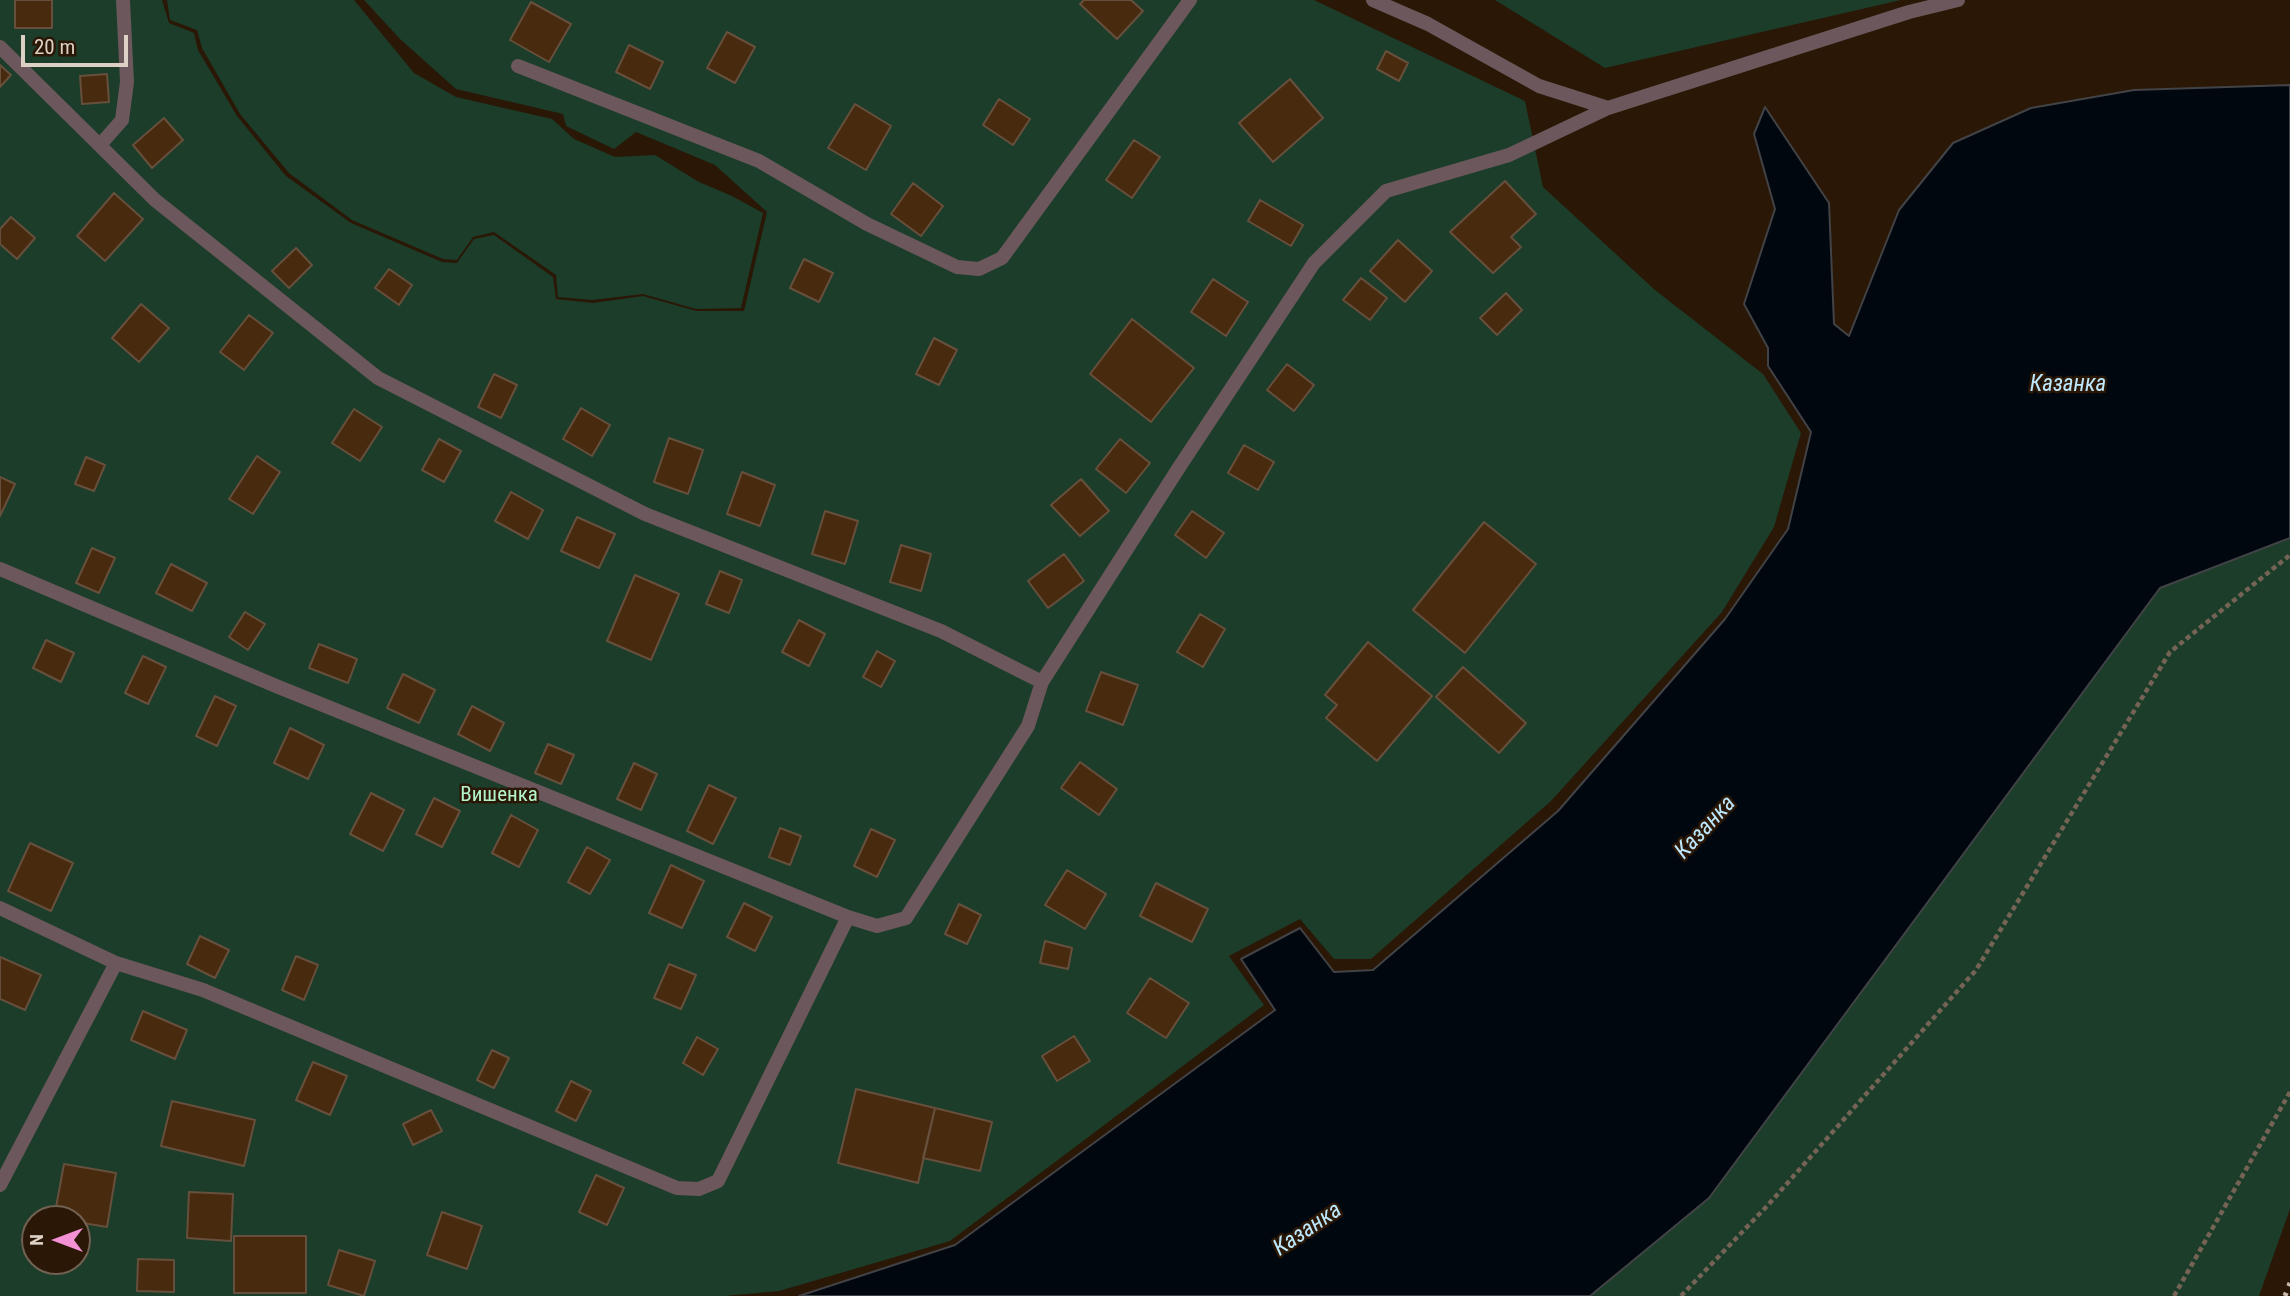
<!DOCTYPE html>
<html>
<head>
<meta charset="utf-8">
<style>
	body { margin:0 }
	#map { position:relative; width:2290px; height:1296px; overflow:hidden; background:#2a1706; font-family:"Roboto Condensed",sans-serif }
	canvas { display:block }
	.north { position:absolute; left:21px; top:1205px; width:70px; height:70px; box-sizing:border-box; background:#2a1706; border:2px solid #726152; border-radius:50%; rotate:270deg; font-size:19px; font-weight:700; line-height:28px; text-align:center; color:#ddd0c5 }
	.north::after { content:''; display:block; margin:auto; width:24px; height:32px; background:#f491d4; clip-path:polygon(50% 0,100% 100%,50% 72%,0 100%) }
	.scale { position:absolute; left:21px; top:35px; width:107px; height:32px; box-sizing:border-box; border:4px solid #ddd0c5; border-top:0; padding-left:9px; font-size:21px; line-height:24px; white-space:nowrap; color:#ddd0c5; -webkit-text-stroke:5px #2a1706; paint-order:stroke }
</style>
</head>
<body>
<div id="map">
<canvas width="2290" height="1296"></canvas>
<div class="north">N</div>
<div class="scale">20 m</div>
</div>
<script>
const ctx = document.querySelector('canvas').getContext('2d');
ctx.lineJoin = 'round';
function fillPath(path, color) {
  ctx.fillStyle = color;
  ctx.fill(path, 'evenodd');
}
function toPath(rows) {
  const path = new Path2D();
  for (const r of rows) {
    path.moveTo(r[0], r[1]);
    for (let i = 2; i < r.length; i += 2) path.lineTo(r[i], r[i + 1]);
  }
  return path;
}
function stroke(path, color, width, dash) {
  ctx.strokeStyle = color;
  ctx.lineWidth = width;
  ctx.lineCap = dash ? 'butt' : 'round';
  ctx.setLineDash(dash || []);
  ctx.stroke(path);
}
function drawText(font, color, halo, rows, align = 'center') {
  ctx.font = font + ' "Roboto Condensed",sans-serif';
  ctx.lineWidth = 5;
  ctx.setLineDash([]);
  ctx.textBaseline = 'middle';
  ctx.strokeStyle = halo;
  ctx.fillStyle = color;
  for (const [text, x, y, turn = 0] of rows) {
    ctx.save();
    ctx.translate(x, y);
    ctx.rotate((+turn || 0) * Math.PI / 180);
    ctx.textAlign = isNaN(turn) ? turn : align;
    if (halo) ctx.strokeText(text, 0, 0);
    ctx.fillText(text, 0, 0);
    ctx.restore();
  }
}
const green = toPath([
	[0,0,162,0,169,23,194,33,198,50,237,116,286,176,351,223,442,262,457,263,474,239,494,235,553,277,556,299,593,303,643,296,696,311,744,311,767,212,715,165,636,132,614,149,566,126,563,114,456,89,400,39,364,0,1314,0,1525,101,1543,187,1655,290,1763,374,1801,433,1774,527,1722,612,1551,801,1371,959,1334,959,1300,919,1229,956,1264,1005,950,1241,779,1291,725,1296,0,1296],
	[35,1219,77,1219,77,1261,35,1261],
	[167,0,354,0,414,73,456,97,552,119,574,139,615,157,655,155,699,182,732,196,763,213,741,308,696,309,643,294,592,300,558,297,556,275,494,232,473,237,457,260,443,259,352,220,289,173,240,114,202,48,197,30,170,20],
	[1495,0,1901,0,1605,68],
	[2290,538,2290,1209,2259,1296,1590,1296,1709,1198,2160,588]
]);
const water = toPath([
	[2290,85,2290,538,2160,588,1709,1198,1590,1296,799,1296,955,1245,1275,1010,1241,959,1300,928,1334,972,1373,970,1558,811,1725,619,1788,529,1811,432,1768,366,1768,348,1744,304,1775,209,1754,134,1765,107,1829,203,1834,324,1849,336,1899,210,1953,143,2031,108,2134,90,2290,85]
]);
const building = toPath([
	[15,0,52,0,52,28,15,28,15,0],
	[1084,0,1131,0,1143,11,1117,39,1080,4,1084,0],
	[531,2,571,24,549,62,510,40,531,2],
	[727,32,755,47,735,83,707,68,727,32],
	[629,45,663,62,650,89,616,72,629,45],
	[1386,51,1408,63,1399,81,1377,69,1386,51],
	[0,65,11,75,0,87,0,65],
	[107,74,109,102,82,104,80,76,107,74],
	[1290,79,1323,118,1273,162,1239,123,1290,79],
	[999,99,1030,119,1013,145,983,125,999,99],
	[855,104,891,126,866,170,828,148,855,104],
	[164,118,183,140,152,168,133,145,164,118],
	[1134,140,1160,157,1132,198,1106,180,1134,140],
	[1505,181,1536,214,1511,237,1521,247,1493,273,1450,232,1505,181],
	[913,183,943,206,921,236,891,214,913,183],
	[114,193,143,219,105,261,77,236,114,193],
	[1260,200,1303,225,1291,246,1248,221,1260,200],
	[11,217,35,238,17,259,0,244,0,229,11,217],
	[1398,240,1432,271,1405,302,1370,271,1398,240],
	[296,248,312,265,289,288,272,271,296,248],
	[804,259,833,273,819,302,790,288,804,259],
	[389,269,412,285,399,305,375,288,389,269],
	[1361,278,1387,298,1370,320,1343,300,1361,278],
	[1213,279,1248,302,1226,336,1191,312,1213,279],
	[1506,293,1522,310,1497,335,1480,318,1506,293],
	[141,304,169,328,139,362,112,338,141,304],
	[249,315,273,333,244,370,220,352,249,315],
	[1132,319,1194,368,1151,422,1090,374,1132,319],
	[934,338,957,350,939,385,916,374,934,338],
	[1287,364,1314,385,1294,411,1267,390,1287,364],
	[494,374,517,385,501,418,478,407,494,374],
	[581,408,610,425,592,456,563,439,581,408],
	[354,409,382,427,360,461,332,443,354,409],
	[669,438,703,450,688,494,654,482,669,438],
	[439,439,461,451,444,482,422,470,439,439],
	[1120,439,1150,463,1126,493,1096,469,1120,439],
	[1244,445,1274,462,1258,490,1228,473,1244,445],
	[257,456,280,472,253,514,229,499,257,456],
	[86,457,105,465,94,491,75,484,86,457],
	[742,472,775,485,760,526,727,514,742,472],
	[0,477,15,484,0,516,0,477],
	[1081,479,1109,511,1080,536,1051,505,1081,479],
	[511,492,543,510,528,539,495,521,511,492],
	[825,511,858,521,845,564,812,554,825,511],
	[1192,511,1224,533,1206,558,1175,535,1192,511],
	[577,517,615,534,599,568,561,551,577,517],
	[1484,522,1536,564,1465,653,1413,610,1484,522],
	[901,545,931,554,921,591,890,582,901,545],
	[92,548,115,558,99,593,76,583,92,548],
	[1064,554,1084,581,1048,608,1028,581,1064,554],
	[171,564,207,583,192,611,156,593,171,564],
	[720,571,742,580,729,613,706,604,720,571],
	[635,575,679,594,651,660,607,641,635,575],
	[245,612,265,624,248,650,229,637,245,612],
	[1200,614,1225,629,1203,667,1177,652,1200,614],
	[799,620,825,634,809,666,782,652,799,620],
	[46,640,74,653,61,682,33,668,46,640],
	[1368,642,1432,696,1377,761,1326,718,1337,705,1325,695,1368,642],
	[319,644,357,659,348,683,309,668,319,644],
	[877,651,895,661,881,687,863,677,877,651],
	[143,656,166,667,148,704,125,693,143,656],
	[1463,667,1526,723,1499,753,1436,697,1463,667],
	[1101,672,1138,685,1123,725,1086,711,1101,672],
	[403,674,435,690,419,723,387,708,403,674],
	[215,696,236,706,217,746,196,736,215,696],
	[472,706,504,723,490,751,458,734,472,706],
	[290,728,324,745,308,779,274,763,290,728],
	[548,744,574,755,561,784,535,773,548,744],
	[1080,762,1117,789,1099,815,1061,788,1080,762],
	[634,763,657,774,641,810,617,799,634,763],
	[709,785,736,798,713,844,687,831,709,785],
	[371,793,404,810,383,851,350,834,371,793],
	[434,798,460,811,442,847,416,834,434,798],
	[511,815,538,830,519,867,492,853,511,815],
	[780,828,801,836,790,865,769,857,780,828],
	[871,829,895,840,877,877,854,866,871,829],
	[30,843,73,863,51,911,8,891,30,843],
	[587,847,610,860,590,894,568,882,587,847],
	[671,865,704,881,682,928,649,913,671,865],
	[1067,870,1106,894,1085,929,1045,905,1067,870],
	[1156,883,1208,909,1192,942,1140,916,1156,883],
	[744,903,772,917,755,951,727,937,744,903],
	[959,904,981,915,967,944,945,934,959,904],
	[200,936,229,950,215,978,187,964,200,936],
	[1045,941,1072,948,1068,969,1040,963,1045,941],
	[296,956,318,965,304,1000,282,990,296,956],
	[0,957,41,975,25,1010,0,999,0,957],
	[669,964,696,975,681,1009,654,998,669,964],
	[1150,978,1189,1003,1166,1038,1127,1013,1150,978],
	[143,1011,187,1030,175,1059,131,1040,143,1011],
	[1074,1036,1090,1061,1057,1081,1042,1056,1074,1036],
	[697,1037,718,1049,703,1075,683,1063,697,1037],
	[492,1050,509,1058,494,1088,477,1080,492,1050],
	[313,1062,347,1076,330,1115,296,1100,313,1062],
	[571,1081,591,1091,576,1121,556,1111,571,1081],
	[856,1089,935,1108,918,1183,838,1163,856,1089],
	[172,1101,255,1120,244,1166,161,1146,172,1101],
	[935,1108,992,1122,980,1171,923,1158,935,1108],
	[431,1110,442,1131,413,1145,403,1124,431,1110],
	[64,1164,116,1173,107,1227,77,1222,77,1219,54,1218,64,1164],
	[596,1175,624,1188,607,1225,579,1212,596,1175],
	[189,1192,233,1194,231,1241,187,1238,189,1192],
	[442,1212,482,1226,467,1269,427,1255,442,1212],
	[234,1236,306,1236,306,1293,234,1293,234,1236],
	[339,1250,375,1261,364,1296,328,1285,339,1250],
	[138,1259,174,1260,174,1292,137,1291,138,1259]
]);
const path = toPath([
	[1681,1296,1768,1205,1976,970,2170,652,2290,555],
	[2174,1296,2290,1092]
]);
const lane = toPath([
	[1373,0,1428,24,1539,86,1608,108],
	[0,47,155,200,378,378,645,514,941,631,1042,682],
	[518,66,759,161,867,224,957,267,979,269,1002,258,1190,0],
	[100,145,122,120,127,82,123,0],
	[0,569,276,686,848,917],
	[0,908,116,963,203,990,677,1188,699,1189,718,1181,848,917,877,926,906,918,1028,726,1042,682,1178,469,1314,263,1386,191,1509,155,1608,108,1909,12,1958,0],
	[0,1185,116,963]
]);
const rail = toPath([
	[2285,1296,2290,1283]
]);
const parkNames = [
	["Вишенка",499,796]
];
const waterNames = [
	["Казанка",2068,385],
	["Казанка",1706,828,-47],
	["Казанка",1308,1230,-34]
];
fillPath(green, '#1c3d29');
fillPath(water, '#00070f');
stroke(water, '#424346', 2);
fillPath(building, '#482b0f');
stroke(building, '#664f3c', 2);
stroke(path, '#756456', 4.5, [5, 3.5]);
stroke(lane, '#6c585c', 14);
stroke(rail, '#c7b9ae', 5, [3.5, 7]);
drawText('21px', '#b3f5c9', '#2a1706', parkNames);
drawText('italic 23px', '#bde8fe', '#2a1706', waterNames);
</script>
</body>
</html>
